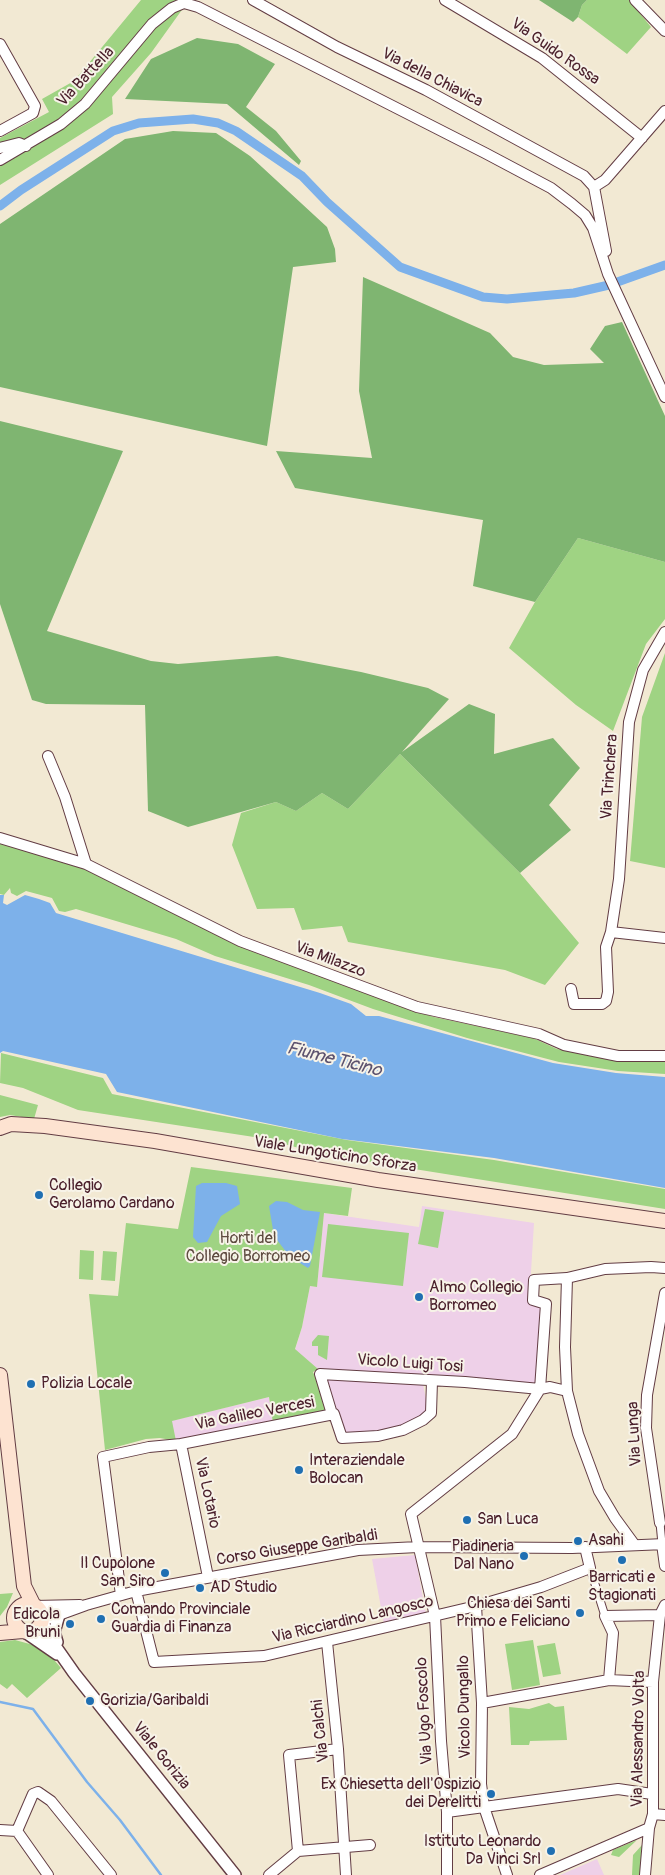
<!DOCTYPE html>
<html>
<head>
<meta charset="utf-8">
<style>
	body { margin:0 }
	canvas { display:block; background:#f2e9d3 }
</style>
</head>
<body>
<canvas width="665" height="1875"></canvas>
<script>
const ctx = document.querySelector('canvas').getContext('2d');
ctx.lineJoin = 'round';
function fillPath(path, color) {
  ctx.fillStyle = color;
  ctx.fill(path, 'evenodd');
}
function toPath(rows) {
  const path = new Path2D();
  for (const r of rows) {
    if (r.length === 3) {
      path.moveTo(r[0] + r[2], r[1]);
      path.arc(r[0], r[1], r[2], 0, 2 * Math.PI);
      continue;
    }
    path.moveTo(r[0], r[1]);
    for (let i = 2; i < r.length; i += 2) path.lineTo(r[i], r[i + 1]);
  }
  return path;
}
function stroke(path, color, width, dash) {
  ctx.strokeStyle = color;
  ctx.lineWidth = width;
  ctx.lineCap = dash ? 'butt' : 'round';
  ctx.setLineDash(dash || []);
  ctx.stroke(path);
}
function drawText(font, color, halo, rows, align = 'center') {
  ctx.font = font + ' Pangolin,sans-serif';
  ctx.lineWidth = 4;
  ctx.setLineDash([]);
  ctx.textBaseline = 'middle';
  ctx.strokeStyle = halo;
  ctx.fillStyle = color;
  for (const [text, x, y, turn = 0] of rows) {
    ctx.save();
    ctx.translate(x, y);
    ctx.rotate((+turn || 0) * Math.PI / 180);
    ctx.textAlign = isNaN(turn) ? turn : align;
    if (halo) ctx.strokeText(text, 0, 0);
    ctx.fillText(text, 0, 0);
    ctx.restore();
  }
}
const built = toPath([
	[422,1206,534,1223,529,1305,543,1306,538,1387,319,1370,295,1350,302,1327,310,1286,317,1287,324,1213,419,1227],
	[322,1377,423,1384,428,1409,422,1416,381,1434,342,1436],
	[269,1397,273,1423,176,1441,171,1421],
	[415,1555,426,1614,384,1624,372,1559],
	[597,1859,604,1875,560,1875]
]);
const green = toPath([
	[141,0,189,0,151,53,112,97,113,114,0,185,0,138,49,112,42,99,74,81],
	[587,0,629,0,651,27,627,54,578,17,582,5],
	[578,538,665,562,665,619,646,644,613,731,576,705,509,648,535,602],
	[665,653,665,868,630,861,642,717],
	[400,754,520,873,579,943,545,985,505,970,348,942,342,926,302,930,294,908,257,909,232,845,241,813,276,802,296,811,322,793,348,809],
	[0,841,87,869,249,948,400,1006,434,1017,533,1038,557,1049,615,1059,665,1062,665,1074,618,1071,559,1062,467,1038,373,1009,309,985,215,956,176,939,76,909,65,912,59,911,52,898,26,891,17,896,11,893,10,888,4,895,0,894],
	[1,1053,103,1078,112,1094,347,1140,494,1160,665,1189,665,1209,320,1154,267,1139,78,1110,23,1088,0,1083],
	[0,1095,38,1105,34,1119,10,1115,0,1117],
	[191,1167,352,1188,348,1216,324,1213,317,1287,310,1286,302,1327,295,1349,318,1369,313,1372,330,1412,273,1423,269,1397,172,1421,176,1441,160,1438,146,1439,105,1450,89,1294,118,1296,126,1223,178,1229],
	[425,1209,444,1212,438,1248,418,1244],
	[328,1224,409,1233,403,1286,322,1277],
	[80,1250,94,1251,93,1280,79,1279],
	[103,1251,117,1252,115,1281,101,1280],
	[318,1335,329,1336,327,1360,318,1355,318,1346,312,1346,312,1342],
	[13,1593,7,1607,0,1616,0,1594],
	[15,1640,37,1646,48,1653,61,1668,27,1698,12,1684,7,1689,0,1684,0,1642],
	[533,1640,540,1685,512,1690,505,1644],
	[555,1643,561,1674,543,1677,537,1646],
	[549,1703,555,1707,564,1706,567,1740,530,1741,529,1745,511,1745,509,1707,529,1709],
	[637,1840,619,1857,611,1855,613,1850],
	[642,1845,640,1875,632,1875,633,1855]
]);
const forest = toPath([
	[539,0,587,0,582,5,578,17,573,22],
	[197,38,238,44,275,64,246,107,276,131,301,161,299,165,227,104,125,99,151,59],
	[173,131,216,133,250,156,327,227,335,249,336,262,293,267,267,446,0,387,0,224,125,139],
	[363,277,490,333,513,357,544,365,604,363,590,349,605,326,622,322,665,416,665,562,578,538,535,602,473,586,483,520,295,488,276,451,372,458,359,391],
	[0,421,123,451,47,631,151,661,178,664,277,656,361,672,428,688,449,699,402,752,469,704,495,714,494,754,553,738,580,768,549,805,571,830,520,873,400,754,348,809,322,793,296,811,276,802,188,827,148,811,145,705,46,704,32,700,0,604]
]);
const water = toPath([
	[0,895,4,895,3,903,7,905,25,895,39,899,50,903,56,913,320,993,351,1004,366,1016,379,1016,553,1063,616,1073,665,1077,665,1188,494,1158,342,1139,117,1092,106,1074,3,1051,0,1053],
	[202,1183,226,1183,237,1186,240,1204,221,1216,207,1242,198,1243,193,1237,196,1186],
	[276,1201,287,1202,303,1210,320,1212,310,1266,308,1268,290,1257,274,1236,269,1206]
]);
const stream = toPath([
	[0,1702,33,1709,87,1782,120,1820,161,1875]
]);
const canal = toPath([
	[0,206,21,190,113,131,139,123,193,119,218,123,236,131,302,176,327,202,400,267,483,297,507,299,574,293,609,285,665,265]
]);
const pedestrian = toPath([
	[660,1523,662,1544],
	[590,1568,605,1616]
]);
const minor = toPath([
	[253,0,337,47,426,90,584,176,594,187,606,251],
	[445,0,542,58,642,138],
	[635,0,665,31],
	[184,3,198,7,485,153,551,188,572,204,585,215,593,228,608,274,665,397],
	[0,44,35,106,33,113,0,131],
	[0,148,19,143,26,146],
	[0,160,61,124,85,104,152,24,172,8,184,3],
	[594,187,605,180,665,111],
	[665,632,643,670,629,722,619,879,611,932,665,938],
	[48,756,65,797,86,864],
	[0,838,86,864,240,941,417,1007,539,1034,564,1045,618,1056,665,1056],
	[571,989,574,1004,602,1004,606,1001,608,992,606,947,611,932],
	[567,1278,605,1269,651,1267,665,1268],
	[567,1391,550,1387,540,1389,546,1304,533,1300,534,1280,567,1278,565,1347,567,1391,578,1434,599,1491,615,1518,634,1544],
	[332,1414,320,1374,465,1382,540,1389,512,1434,411,1514,435,1616,441,1741,447,1812,447,1875],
	[181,1444,208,1577],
	[660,1523,646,1428,647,1395,665,1293],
	[662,1544,665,1566],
	[136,1591,154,1662,264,1656,476,1606,541,1587,590,1568,585,1547],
	[121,1595,103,1457,149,1447,181,1444,334,1414,342,1438,378,1436,403,1430,423,1420,431,1413,432,1381],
	[34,1606,80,1605],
	[476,1606,482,1703,481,1784,484,1807,507,1875],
	[42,1621,86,1605,136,1591,358,1550,418,1547,572,1548,665,1544],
	[327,1642,338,1749,346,1875],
	[609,1680,613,1633,605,1616,660,1615],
	[482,1703,609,1680,653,1682],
	[447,1812,618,1789,652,1794],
	[653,1814,665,1815],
	[0,1830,17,1831],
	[17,1831,33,1794,38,1792,51,1801,111,1875],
	[17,1831,48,1875],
	[298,1851,289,1755,338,1749],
	[269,1875,298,1851,370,1845],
	[540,1875,649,1828],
	[645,1875,649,1828,653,1814,653,1682,660,1615,665,1605]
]);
const tertiary = toPath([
	[42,1621,53,1643,74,1673,235,1875],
	[25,1632,57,1654],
	[57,1642,54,1632,59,1615]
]);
const secondary = toPath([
	[0,1128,11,1124,45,1126,155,1141,378,1180,665,1221],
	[0,1375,24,1586,34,1606],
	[28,1618,14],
	[0,1633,23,1631]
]);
const markers = [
	[39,1195,5,"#1f6fb2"],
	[419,1297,5,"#1f6fb2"],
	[31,1384,5,"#1f6fb2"],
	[299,1470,5,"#1f6fb2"],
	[467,1520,5,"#1f6fb2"],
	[578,1541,5,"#1f6fb2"],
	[524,1556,5,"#1f6fb2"],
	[622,1560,5,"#1f6fb2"],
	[165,1573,5,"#1f6fb2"],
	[200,1588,5,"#1f6fb2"],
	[580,1613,5,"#1f6fb2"],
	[101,1619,5,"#1f6fb2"],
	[70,1624,5,"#1f6fb2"],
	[90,1701,5,"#1f6fb2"],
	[491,1794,5,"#1f6fb2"],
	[551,1851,5,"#1f6fb2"]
];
const streetNames = [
	["Via Guido Rossa",555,52,35],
	["Via Battella",86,77,-47],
	["Via della Chiavica",432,78,27],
	["Via Trinchera",610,777,-86],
	["Via Milazzo",330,960,21],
	["Viale Lungoticino Sforza",335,1155,9],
	["Vicolo Luigi Tosi",410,1364,4],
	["Via Galileo Vercesi",255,1414,-11],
	["Via Lunga",635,1434,-93],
	["Via Lotario",207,1493,78],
	["Corso Giuseppe Garibaldi",297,1548,-9],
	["Via Ricciardino Langosco",353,1620,-13],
	["Vicolo Dungallo",465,1707,-91],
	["Via Ugo Foscolo",425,1711,-93],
	["Via Calchi",321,1731,-96],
	["Via Alessandro Volta",639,1739,-89],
	["Viale Gorizia",161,1756,51]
];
const poiNames = [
	["Collegio",49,1186],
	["Gerolamo Cardano",49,1204],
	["Almo Collegio",429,1288],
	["Borromeo",429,1306],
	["Polizia Locale",41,1384],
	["Interaziendale",309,1461],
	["Bolocan",309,1479],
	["San Luca",477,1520],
	["Asahi",588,1541],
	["Piadineria",514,1547,"right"],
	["Dal Nano",514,1565,"right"],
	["Il Cupolone",155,1564,"right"],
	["San Siro",155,1582,"right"],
	["Barricati e",622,1578,"center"],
	["Stagionati",622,1596,"center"],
	["AD Studio",210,1588],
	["Chiesa dei Santi",570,1604,"right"],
	["Primo e Feliciano",570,1622,"right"],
	["Comando Provinciale",111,1610],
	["Guardia di Finanza",111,1628],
	["Edicola",60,1615,"right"],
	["Bruni",60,1633,"right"],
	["Gorizia/Garibaldi",100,1701],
	["Ex Chiesetta dell'Ospizio",481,1785,"right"],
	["dei Derelitti",481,1803,"right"],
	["Istituto Leonardo",541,1842,"right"],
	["Da Vinci Srl",541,1860,"right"]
];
const parkNames = [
	["Horti del",248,1239],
	["Collegio Borromeo",248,1257]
];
const waterNames = [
	["Fiume Ticino",334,1060,14]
];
fillPath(built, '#eed0e8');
fillPath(green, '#9fd383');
fillPath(forest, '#7fb571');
fillPath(water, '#7db1ea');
stroke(stream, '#7db1ea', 2.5);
stroke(canal, '#7db1ea', 9);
stroke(pedestrian, '#633d44', 9);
stroke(minor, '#633d44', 12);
stroke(tertiary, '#633d44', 14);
stroke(secondary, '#633d44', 16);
stroke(pedestrian, '#fff', 7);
stroke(minor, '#fff', 10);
stroke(tertiary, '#fff', 11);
stroke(secondary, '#fde3d1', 14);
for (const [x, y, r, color] of markers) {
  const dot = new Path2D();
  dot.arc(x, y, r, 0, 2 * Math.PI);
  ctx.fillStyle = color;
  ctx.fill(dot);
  stroke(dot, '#f7f3e8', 2);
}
drawText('16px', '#4a1f2b', '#f7f3e8', streetNames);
drawText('16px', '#4a1f2b', '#f7f3e8', poiNames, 'left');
drawText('16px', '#5f4c41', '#f7f3e8', parkNames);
drawText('italic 18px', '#5c526e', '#f7f3e8', waterNames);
</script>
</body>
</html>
